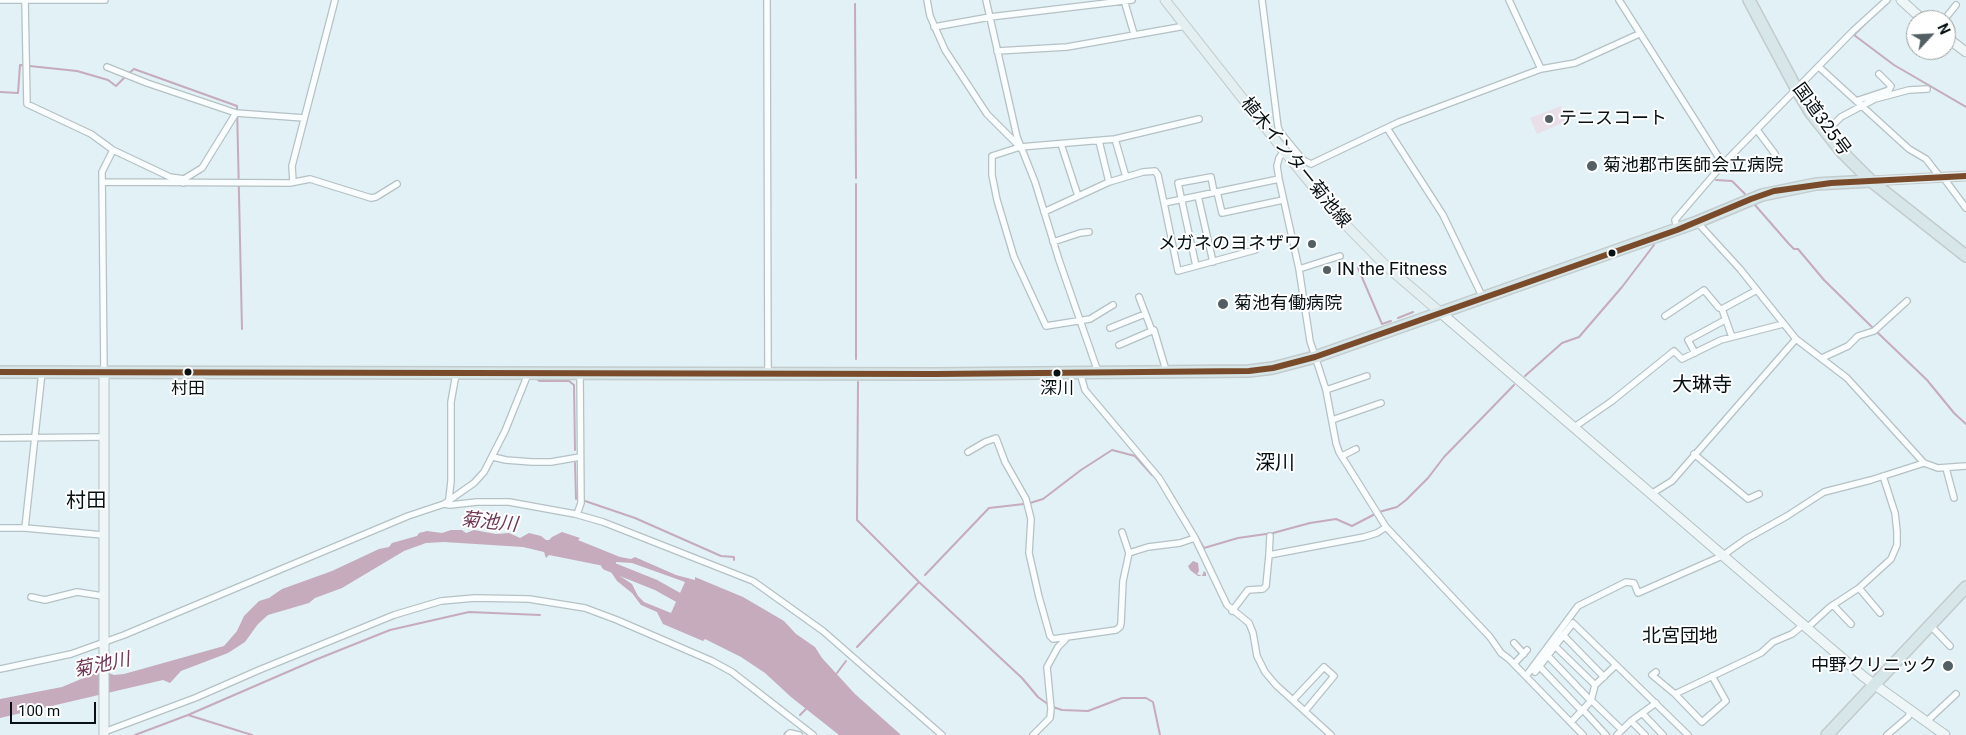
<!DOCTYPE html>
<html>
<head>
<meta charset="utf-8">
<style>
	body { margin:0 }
	#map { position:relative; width:1966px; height:735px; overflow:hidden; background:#e1f1f5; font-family:Roboto,sans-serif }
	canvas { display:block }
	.north { position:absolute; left:1906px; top:10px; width:50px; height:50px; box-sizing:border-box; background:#fff; border:1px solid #9ca0a1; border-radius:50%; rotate:65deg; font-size:14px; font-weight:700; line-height:20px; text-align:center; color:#071113 }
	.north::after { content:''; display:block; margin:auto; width:18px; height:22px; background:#535f62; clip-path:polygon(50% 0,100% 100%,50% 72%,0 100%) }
	.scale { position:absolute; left:10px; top:702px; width:86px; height:22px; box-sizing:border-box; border:2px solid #071113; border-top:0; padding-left:6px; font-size:15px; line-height:18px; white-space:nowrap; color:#071113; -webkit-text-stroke:4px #fff; paint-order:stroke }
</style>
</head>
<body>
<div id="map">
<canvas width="1966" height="735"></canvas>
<div class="north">N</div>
<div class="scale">100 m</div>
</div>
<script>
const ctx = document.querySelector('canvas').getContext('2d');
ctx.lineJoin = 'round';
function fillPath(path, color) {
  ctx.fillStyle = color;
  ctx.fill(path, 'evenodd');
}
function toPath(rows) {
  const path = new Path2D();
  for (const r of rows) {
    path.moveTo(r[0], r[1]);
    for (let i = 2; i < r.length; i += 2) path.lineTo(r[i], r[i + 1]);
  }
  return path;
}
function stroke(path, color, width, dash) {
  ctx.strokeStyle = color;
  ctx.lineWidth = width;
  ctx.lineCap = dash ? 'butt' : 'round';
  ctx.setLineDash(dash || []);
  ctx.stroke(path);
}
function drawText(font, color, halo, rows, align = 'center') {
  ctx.font = font + ' Roboto,"Noto Sans JP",sans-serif';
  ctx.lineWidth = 4;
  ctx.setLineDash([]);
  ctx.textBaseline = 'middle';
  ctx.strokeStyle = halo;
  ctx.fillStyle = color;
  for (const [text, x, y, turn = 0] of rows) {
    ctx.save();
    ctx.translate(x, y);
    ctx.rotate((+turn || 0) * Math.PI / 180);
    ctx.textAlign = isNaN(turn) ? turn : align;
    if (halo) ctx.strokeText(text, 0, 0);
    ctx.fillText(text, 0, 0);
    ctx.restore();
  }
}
const green = toPath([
	[1561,106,1567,121,1537,134,1530,118]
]);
const water = toPath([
	[451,530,462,530,466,533,474,530,496,534,509,533,520,538,529,533,541,536,546,540,549,540,552,537,562,532,580,538,578,540,620,557,631,559,635,557,676,575,695,580,695,577,743,597,784,621,796,634,815,647,822,658,855,694,901,735,839,735,791,697,765,673,741,657,705,639,703,641,663,624,657,612,641,605,632,593,617,581,609,569,604,566,549,555,546,558,544,552,523,547,444,542,426,543,404,551,342,588,315,598,309,603,268,615,258,624,245,642,228,653,181,671,170,683,163,680,0,718,0,699,62,687,93,674,97,669,114,675,124,674,224,646,237,631,244,616,259,601,269,598,282,589,332,571,379,549,389,547,392,543,417,536,419,533,427,531,442,533],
	[616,562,632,563,685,582,671,613,644,602,638,596,632,584,620,576,618,571,620,567,616,566],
	[1193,561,1198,563,1199,571,1197,574,1202,576,1204,571,1206,573,1206,576,1198,576,1190,570,1188,566]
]);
const stream = toPath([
	[855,4,856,178],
	[1868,21,1854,35,1894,65,1966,107],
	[128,74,134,69,237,106,242,329],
	[0,92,18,93,20,65,77,71,108,80,116,86,125,77],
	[1716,180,1732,181,1745,194],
	[856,184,856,359],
	[1755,205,1789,244,1794,249,1798,249,1824,280,1873,328],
	[1358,268,1382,324,1391,321],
	[1398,318,1413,312],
	[1877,332,1927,380,1954,413,1966,424],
	[1525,376,1562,343,1579,337,1622,287,1654,245],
	[538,380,540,381,569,381,574,385,575,450],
	[858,382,857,520,919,582,1022,678,1038,697,1049,705],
	[575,463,576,499],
	[1166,484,1204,548,1238,538,1273,533,1310,523,1336,519,1352,526,1375,514],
	[585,501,635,518,721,556,734,557,734,560],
	[1030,503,1043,499,1081,470,1112,450,1135,456,1152,475],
	[1379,512,1397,507,1406,500,1428,478,1444,457,1514,385],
	[925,575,989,508,1024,504],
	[857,647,919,582],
	[837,673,846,661],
	[1053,707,1062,710,1088,711,1122,698,1146,698,1153,702,1160,735],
	[188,715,252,735],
	[800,715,808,707],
	[135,735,188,715,315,660,390,630,469,612,540,615],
	[784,735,786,732]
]);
const river = toPath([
	[606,565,656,585,690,604]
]);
const street = toPath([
	[0,0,105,0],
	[25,0,27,104,91,134,113,150,170,177,184,179,183,183],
	[767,0,768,373],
	[927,0,930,16,945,50,987,114,1020,147],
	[986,0,1017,137,1035,182,1059,260,1098,372],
	[1124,0,1134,34],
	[1262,0,1278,127,1280,132,1303,160,1311,164,1399,122,1541,69,1575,63,1639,34],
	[1509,0,1541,69],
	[1619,0,1723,164],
	[1944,20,1956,5],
	[934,27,990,17,1132,0],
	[997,51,1067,47,1185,26],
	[107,67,147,83,236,113,304,118],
	[1819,67,1909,149,1926,159,1940,177],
	[1856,101,1889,90,1891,86,1879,74],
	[1387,128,1443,215,1483,298],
	[1757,130,1775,154],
	[1826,132,1841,117,1875,99,1909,90,1927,89],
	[1115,139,1126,177],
	[1099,141,1109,182],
	[1061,144,1078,196],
	[1284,151,1279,158,1277,166,1279,179,1299,269,1310,341,1326,390,1336,443,1339,452,1386,527,1490,637,1501,653,1509,659,1583,735],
	[1943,177,1966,208],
	[184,179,202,168,236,113],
	[103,182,290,183,310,179,371,198,376,197,397,184],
	[293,182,292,166,335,0],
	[1217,192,1222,213,1283,200],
	[1198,196,1213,262],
	[1164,203,1178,271,1255,250],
	[1044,212,1109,182,1143,172,1155,171,1158,175,1164,203,1279,179],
	[1697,222,1740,269,1796,339,1847,378,1924,463,1938,468,1966,466],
	[1677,229,1675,220,1723,164,1853,31,1887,0],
	[1053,242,1080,233,1089,232],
	[1196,266,1178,183,1211,177,1214,192],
	[1299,269,1340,256],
	[1139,297,1152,331],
	[1113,305,1090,319,1046,326,1014,257,997,200,992,175,992,156,1020,147,1115,139,1199,119],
	[1722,309,1732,337],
	[1665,316,1704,290,1719,308,1722,309,1757,290],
	[1110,328,1145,314],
	[1119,345,1154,330,1165,367,1165,372],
	[1695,353,1688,340,1725,320],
	[1822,358,1848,346,1858,336,1874,331,1907,301],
	[104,373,102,172,113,150],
	[1080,373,1085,390,1159,478,1195,538,1227,605,1249,623,1253,633,1257,656,1265,672,1276,685,1331,735],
	[1326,390,1367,376],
	[1332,420,1381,403],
	[1573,428,1612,401,1674,351,1682,359,1721,340,1783,324],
	[0,438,103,437],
	[968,452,985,442,996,438,1005,462,1026,499,1031,519,1029,553,1039,597,1050,636,1053,639,1116,630,1120,627,1121,623,1123,581,1129,553,1148,547,1180,543,1195,538],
	[1694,454,1748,499,1759,494],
	[1342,456,1356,449],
	[493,457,506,460,532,462,551,462,580,457],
	[1946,468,1954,498],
	[1651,494,1672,481,1796,339],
	[449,499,451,481,451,402,456,374],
	[444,504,450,505,477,502,509,502,575,514,603,522,753,581,823,631,942,735],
	[577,514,581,503,580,374],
	[0,528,25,528,103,535],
	[25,528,42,372],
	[1122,532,1129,553],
	[1269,555,1270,536],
	[1859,588,1880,613],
	[31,597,45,600,77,592,103,596],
	[1833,605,1851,624],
	[1232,611,1248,590,1263,589,1266,586,1269,555,1364,537,1377,533,1386,527],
	[1930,625,1950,646],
	[1807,628,1830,607,1859,588,1891,559,1897,545,1897,531,1895,513,1883,476],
	[1563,635,1604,677],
	[1514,643,1524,654],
	[1555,646,1595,685],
	[1547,655,1591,701],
	[1514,664,1527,650],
	[1539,666,1582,711],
	[0,669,71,654,124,635,408,516,444,504,474,483,484,472,505,431,528,374],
	[1535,672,1573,623,1688,735],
	[1656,672,1652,675,1675,694,1761,653,1773,642,1792,634,1803,625],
	[1526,676,1578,606,1626,582,1634,583,1638,593,1722,556,1746,539,1787,516,1824,492,1871,480,1924,463],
	[1675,694,1702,722,1726,701,1712,676],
	[1293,700,1324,667,1334,676,1305,711],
	[1591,700,1622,730],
	[1583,710,1606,735],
	[1642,713,1663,735],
	[1631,721,1645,735],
	[1571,722,1591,701,1595,685,1616,665],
	[1926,722,1956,694],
	[104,732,195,698,259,670,394,615,441,601,475,598,529,599,585,608,617,620,712,661,732,672,813,735],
	[788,735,790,733,799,735],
	[1033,735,1050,718,1051,709,1047,667,1058,647,1065,640],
	[1617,735,1631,721,1656,703],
	[1887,735,1908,717,1911,711]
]);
const secondary = toPath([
	[1901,0,1923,20],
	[1946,37,1966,52],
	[1441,313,1864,677,1945,735],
	[104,735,104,373]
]);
const primary = toPath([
	[1165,0,1284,151,1338,217,1384,264,1441,313],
	[1871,181,1966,176]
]);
const highway = toPath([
	[1749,0,1797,90,1811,113,1841,151,1871,181,1966,256],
	[0,372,935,374,1249,371,1273,368,1315,357,1697,222,1762,195,1816,184,1871,181],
	[1827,735,1966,587]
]);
const bus1 = toPath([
	[0,372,935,374,1249,371,1273,368,1315,357,1677,230,1751,199,1774,191,1831,183,1966,176]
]);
const markers = [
	[1549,119,5,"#535f62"],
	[1592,166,6,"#535f62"],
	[1312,244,5,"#535f62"],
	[1612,253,4.5,"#071113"],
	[1327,270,5,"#535f62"],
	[1223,304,6,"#535f62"],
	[188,372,4.5,"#071113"],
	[1057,373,4.5,"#071113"],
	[1948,666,6,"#535f62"]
];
const busNames = [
	["村田",188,390],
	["深川",1057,390]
];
const poiNames = [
	["テニスコート",1559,119],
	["菊池郡市医師会立病院",1603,166],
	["メガネのヨネザワ",1302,244,"right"],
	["IN the Fitness",1337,270],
	["菊池有働病院",1234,304],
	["中野クリニック",1937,666,"right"]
];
const streetNames = [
	["国道325号",1821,120,54],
	["植木インター菊池線",1295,163,51]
];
const waterNames = [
	["菊池川",489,523,6],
	["菊池川",102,666,-12]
];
const neighbourhoodNames = [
	["北宮団地",1680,637]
];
const quarterNames = [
	["大琳寺",1702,386],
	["深川",1275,464],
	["村田",86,502]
];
fillPath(green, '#e9dfe9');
fillPath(water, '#c6abbc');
stroke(stream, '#c6abbc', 2);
stroke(river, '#c6abbc', 10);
stroke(street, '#b5c1c4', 8);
stroke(secondary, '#b5c1c4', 11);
stroke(primary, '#c3cbcc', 11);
stroke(highway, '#c3cbcc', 14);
stroke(street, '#fafdfe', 5.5);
stroke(secondary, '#eff6f8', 9);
stroke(primary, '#e4eff2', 9);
stroke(highway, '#d7e6e9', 11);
stroke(bus1, '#7a4b2a', 6);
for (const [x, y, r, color] of markers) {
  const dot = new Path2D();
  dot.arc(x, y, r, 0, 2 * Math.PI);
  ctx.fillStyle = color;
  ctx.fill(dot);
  stroke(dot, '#fff', 2);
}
drawText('17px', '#071113', '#fff', busNames);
drawText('18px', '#071113', '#fff', poiNames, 'left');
drawText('18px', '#071113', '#fff', streetNames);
drawText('italic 19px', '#713756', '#fff', waterNames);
drawText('19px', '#071113', '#fff', neighbourhoodNames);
drawText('20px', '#071113', '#fff', quarterNames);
</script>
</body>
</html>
